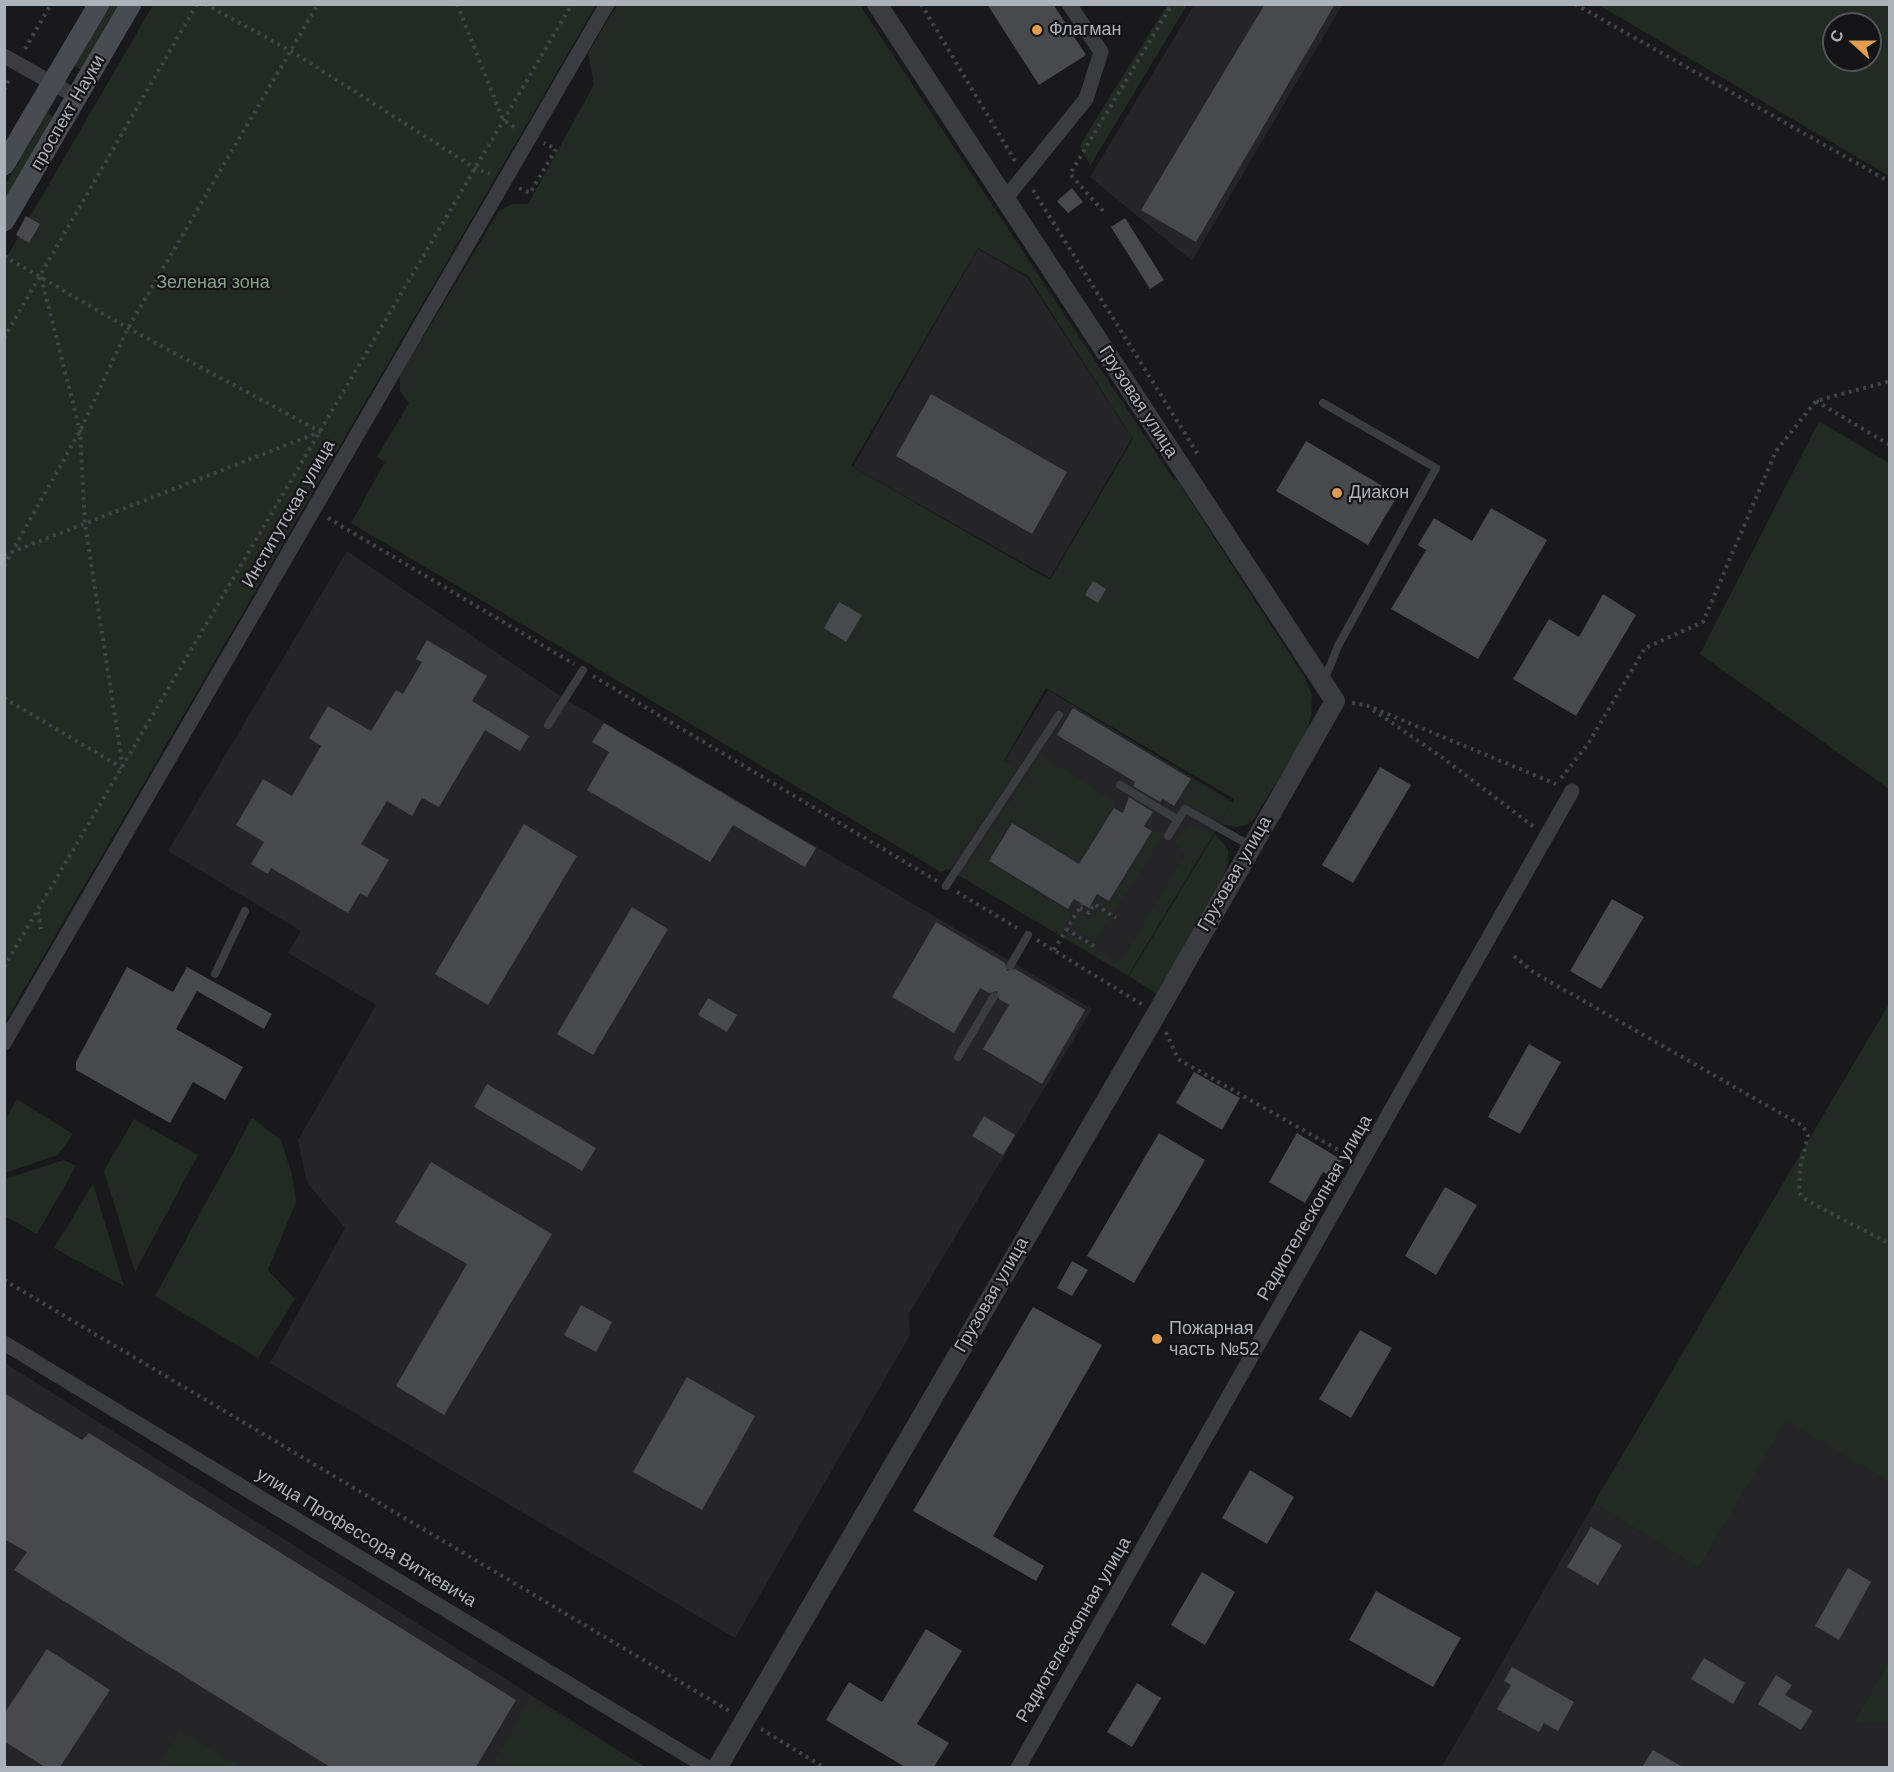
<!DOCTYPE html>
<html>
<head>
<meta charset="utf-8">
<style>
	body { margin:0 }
	#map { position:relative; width:1894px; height:1772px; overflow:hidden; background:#19191b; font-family:Arial,sans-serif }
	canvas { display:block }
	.frame { position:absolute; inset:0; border:6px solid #adb2b9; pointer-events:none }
	.north { position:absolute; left:1822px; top:12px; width:60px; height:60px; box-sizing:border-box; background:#141416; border:2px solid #515357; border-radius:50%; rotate:291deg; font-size:16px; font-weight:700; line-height:24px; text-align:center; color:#adb2b9 }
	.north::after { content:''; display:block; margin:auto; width:21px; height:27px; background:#de9e4d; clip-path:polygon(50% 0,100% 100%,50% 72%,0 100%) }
</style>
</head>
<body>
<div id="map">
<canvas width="1894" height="1772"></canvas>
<div class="frame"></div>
<div class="north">С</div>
</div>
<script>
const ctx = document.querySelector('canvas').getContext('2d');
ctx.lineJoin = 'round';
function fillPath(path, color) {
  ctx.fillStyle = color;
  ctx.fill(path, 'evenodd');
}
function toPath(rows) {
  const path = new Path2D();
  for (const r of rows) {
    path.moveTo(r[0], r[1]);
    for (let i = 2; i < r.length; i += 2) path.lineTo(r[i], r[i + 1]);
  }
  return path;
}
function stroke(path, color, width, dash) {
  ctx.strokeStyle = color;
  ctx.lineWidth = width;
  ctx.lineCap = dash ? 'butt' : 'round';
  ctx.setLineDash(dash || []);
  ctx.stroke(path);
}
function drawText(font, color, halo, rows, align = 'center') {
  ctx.font = font + ' Arial,sans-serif';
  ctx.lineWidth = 4.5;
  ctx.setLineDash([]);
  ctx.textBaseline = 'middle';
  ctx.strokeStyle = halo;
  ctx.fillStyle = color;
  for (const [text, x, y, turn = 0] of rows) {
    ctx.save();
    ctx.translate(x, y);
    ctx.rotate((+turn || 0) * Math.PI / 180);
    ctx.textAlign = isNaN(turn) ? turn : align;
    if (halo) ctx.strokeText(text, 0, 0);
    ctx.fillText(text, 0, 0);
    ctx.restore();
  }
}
const built = toPath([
	[1194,5,1342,5,1192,261,1090,177],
	[978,249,1027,277,1132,438,1050,578,853,467],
	[347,551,565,699,1092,1009,909,1314,910,1335,735,1638,270,1363,345,1228,307,1183,298,1140,376,1005,288,953,301,931,168,851],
	[1048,690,1233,802,1128,976,941,865],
	[5,1363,645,1767,5,1767],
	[1786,1420,1889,1482,1889,1659,1853,1724,1889,1723,1889,1767,1441,1768,1594,1503,1699,1568]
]);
const green = toPath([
	[109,5,118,5,81,70,74,66],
	[153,5,596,5,5,1022,5,260],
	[617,5,860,5,1174,480,1177,480,1305,678,1312,696,1311,715,1306,735,1253,820,1246,825,1237,827,1220,824,1234,799,1046,688,1004,761,1016,769,948,869,941,872,351,523,385,462,377,457,409,403,400,392,400,375,499,211,512,204,528,204,594,85,588,53],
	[978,248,1028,276,1133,439,1050,580,851,466],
	[1167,5,1187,5,1090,166,1080,145],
	[1599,5,1889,5,1889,176],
	[1834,24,1870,24,1870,60,1834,60],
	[47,113,53,117,5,201,5,185],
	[1819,421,1889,463,1889,789,1700,654],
	[1041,755,1115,802,1079,862,1011,820,987,862,1072,914,1059,935,961,876],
	[1192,779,1230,802,1218,822,1179,799],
	[1191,827,1212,833,1128,975,1065,938,1068,932,1120,964,1185,855,1175,841,1181,832],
	[1156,829,1164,834,1113,913,1100,905,1103,900,1110,903],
	[1215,834,1228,850,1228,863,1222,880,1157,994,1129,976],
	[1096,910,1110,918,1095,942,1071,926,1079,914,1090,920],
	[1889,1004,1889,1482,1786,1421,1699,1568,1594,1503],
	[17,1099,73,1134,58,1155,5,1173,5,1120],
	[252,1118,281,1140,292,1175,296,1202,268,1270,295,1299,258,1358,155,1296],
	[134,1119,198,1155,135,1272,104,1171],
	[64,1160,76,1166,37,1234,5,1216,5,1179],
	[93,1184,124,1286,54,1248],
	[1889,1659,1889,1723,1853,1724],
	[530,1699,645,1767,504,1768,494,1762],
	[180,1731,242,1767,158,1767]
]);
const building = toPath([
	[987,4,1053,4,1086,55,1039,85],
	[1265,4,1335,4,1196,242,1141,210],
	[1072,188,1083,202,1068,213,1057,201],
	[26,216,40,224,29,243,16,235],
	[1125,218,1164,280,1150,289,1111,227],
	[931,394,1067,472,1032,534,896,456],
	[1306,441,1398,495,1368,545,1276,491],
	[1491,508,1547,540,1478,659,1391,609,1426,550,1418,545,1434,518,1472,541],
	[1093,581,1106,589,1098,603,1085,595],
	[1603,594,1636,615,1576,716,1513,679,1549,619,1579,637],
	[839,602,862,615,846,642,824,628],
	[427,640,487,676,472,701,529,736,520,751,485,730,439,807,422,798,412,816,387,801,361,844,389,860,367,897,360,893,348,913,271,868,268,874,251,864,264,842,236,825,263,779,292,796,321,746,309,738,328,706,371,731,396,690,403,694,422,662,416,659],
	[1073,708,1191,779,1174,806,1163,799,1160,802,1133,786,1135,782,1057,735],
	[604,723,816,848,805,867,733,825,710,862,587,790,609,752,592,742],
	[1380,767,1411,785,1353,883,1322,865],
	[1129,797,1153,812,1144,826,1152,831,1109,901,1097,894,1089,908,1074,899,1068,909,989,861,1012,823,1079,864,1114,808,1123,813],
	[524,824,577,856,488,1005,435,974],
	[1612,899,1644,917,1601,989,1570,971],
	[632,907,668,929,593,1055,557,1034],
	[936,922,1005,963,1007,971,1015,969,1085,1010,1042,1084,983,1049,1009,1005,999,999,997,991,989,993,980,988,954,1033,892,997],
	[127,967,173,992,187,967,272,1014,264,1029,197,991,176,1029,243,1067,225,1100,193,1082,170,1123,76,1070,76,1062],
	[708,998,737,1015,727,1032,698,1015],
	[1529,1044,1561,1062,1520,1134,1488,1117],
	[1194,1072,1240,1098,1222,1130,1176,1103],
	[487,1084,596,1148,582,1171,474,1107],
	[984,1116,1015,1135,1003,1155,972,1136],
	[1159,1133,1205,1160,1134,1283,1087,1256],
	[1297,1133,1342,1160,1332,1178,1323,1172,1305,1203,1269,1182],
	[431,1162,552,1234,444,1415,396,1386,467,1264,395,1222],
	[1445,1187,1477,1205,1436,1275,1405,1256],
	[1072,1261,1088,1270,1072,1296,1057,1288],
	[581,1305,612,1322,596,1352,564,1335],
	[1033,1307,1102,1345,993,1536,1044,1566,1036,1581,913,1511],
	[1360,1330,1392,1348,1351,1418,1319,1399],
	[687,1377,755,1416,702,1510,633,1472],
	[4,1393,82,1440,89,1433,516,1700,476,1767,330,1767,14,1570,27,1552,4,1539],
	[1250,1470,1294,1497,1267,1544,1222,1518],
	[1591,1527,1622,1545,1598,1585,1567,1567],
	[1848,1568,1871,1582,1839,1640,1815,1626],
	[1202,1572,1235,1592,1205,1645,1171,1625],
	[1376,1591,1461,1638,1433,1687,1349,1640],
	[926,1629,962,1651,917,1724,949,1743,934,1767,905,1767,826,1720,849,1682,882,1702],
	[47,1649,110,1690,60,1767,45,1767,4,1741,4,1714],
	[1704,1658,1745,1683,1733,1704,1691,1679],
	[1512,1667,1574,1702,1558,1731,1544,1723,1539,1732,1497,1709,1511,1685,1504,1681],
	[1776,1675,1792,1685,1785,1695,1813,1711,1801,1730,1758,1704],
	[1137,1683,1161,1698,1132,1747,1107,1732],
	[1653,1750,1683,1767,1642,1767]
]);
const path = toPath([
	[205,4,291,51,475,168,490,174],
	[457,4,503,120,516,128],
	[921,4,1015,161],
	[1575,4,1890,182],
	[25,49,51,4],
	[4,90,10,77],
	[519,188,530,193,556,149,544,143],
	[1033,190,1199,456],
	[1103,211,1070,174,1172,4],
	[4,256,128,328,321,432],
	[41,277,80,431,85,524,123,768],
	[4,338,197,4],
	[1816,401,1890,445],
	[328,518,574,664],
	[4,555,320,432],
	[4,566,80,431,128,328,318,4],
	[593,676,937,881],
	[4,698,122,768],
	[1352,703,1366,705,1556,784],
	[1373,710,1443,758,1534,827],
	[1561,778,1588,744,1645,648,1703,622,1776,451,1816,401,1890,381],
	[957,892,1017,928],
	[1080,908,1089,913,1094,904,1116,918],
	[38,912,41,929],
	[1066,929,1097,948],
	[1037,940,1143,1005],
	[1054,950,1082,904],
	[1514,956,1533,972,1803,1126,1808,1136,1800,1167,1799,1193,1808,1201,1890,1244],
	[4,967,572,4],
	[1166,1032,1178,1059,1347,1155],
	[4,1280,731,1712],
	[761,1729,825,1768]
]);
const service = toPath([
	[1323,403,1436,468,1338,646,1324,681],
	[548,725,583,670],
	[1120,785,1178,820],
	[1168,836,1185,809,1251,846],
	[946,886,1059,715],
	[1010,966,1028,935],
	[215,974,245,911],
	[958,1057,994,996]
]);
const minor = toPath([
	[4,56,77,97],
	[1005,199,1086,99,1101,52,1069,4],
	[4,1043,607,4],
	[4,1343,708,1768],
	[1018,1768,1572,791]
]);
const tertiary = toPath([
	[717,1768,1157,1013,1335,701,877,4]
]);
const secondary = toPath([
	[4,165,99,4],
	[4,221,131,4]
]);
const markers = [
	[1037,30,6,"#de9e4d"],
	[1337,493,6,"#de9e4d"],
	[1157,1339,6,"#de9e4d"]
];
const poiNames = [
	["Флагман",1049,30],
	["Диакон",1349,493],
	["Пожарная",1169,1329],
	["часть №52",1169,1350]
];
const streetNames = [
	["проспект Науки",68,113,-60],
	["Грузовая улица",1138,402,57],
	["Институтская улица",289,514,-60],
	["Грузовая улица",1235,874,-60],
	["Радиотелескопная улица",1315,1208,-60],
	["Грузовая улица",992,1295,-60],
	["улица Профессора Виткевича",366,1538,31],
	["Радиотелескопная улица",1074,1630,-60]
];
const parkNames = [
	["Зеленая зона",213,283]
];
fillPath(built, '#252528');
fillPath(green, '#232a23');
fillPath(building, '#48494d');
stroke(path, '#404346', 4, [3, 4.5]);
stroke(service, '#3a3c3f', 8);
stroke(minor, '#3a3c3f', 15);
stroke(tertiary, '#3a3c3f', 20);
stroke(secondary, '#484b4f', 21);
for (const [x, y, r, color] of markers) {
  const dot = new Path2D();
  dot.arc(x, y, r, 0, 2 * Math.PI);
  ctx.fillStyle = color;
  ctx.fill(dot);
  stroke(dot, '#141416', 2);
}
drawText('18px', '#adb2b9', '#141416', poiNames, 'left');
drawText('18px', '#adb2b9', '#141416', streetNames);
drawText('18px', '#87a186', '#141416', parkNames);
</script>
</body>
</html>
